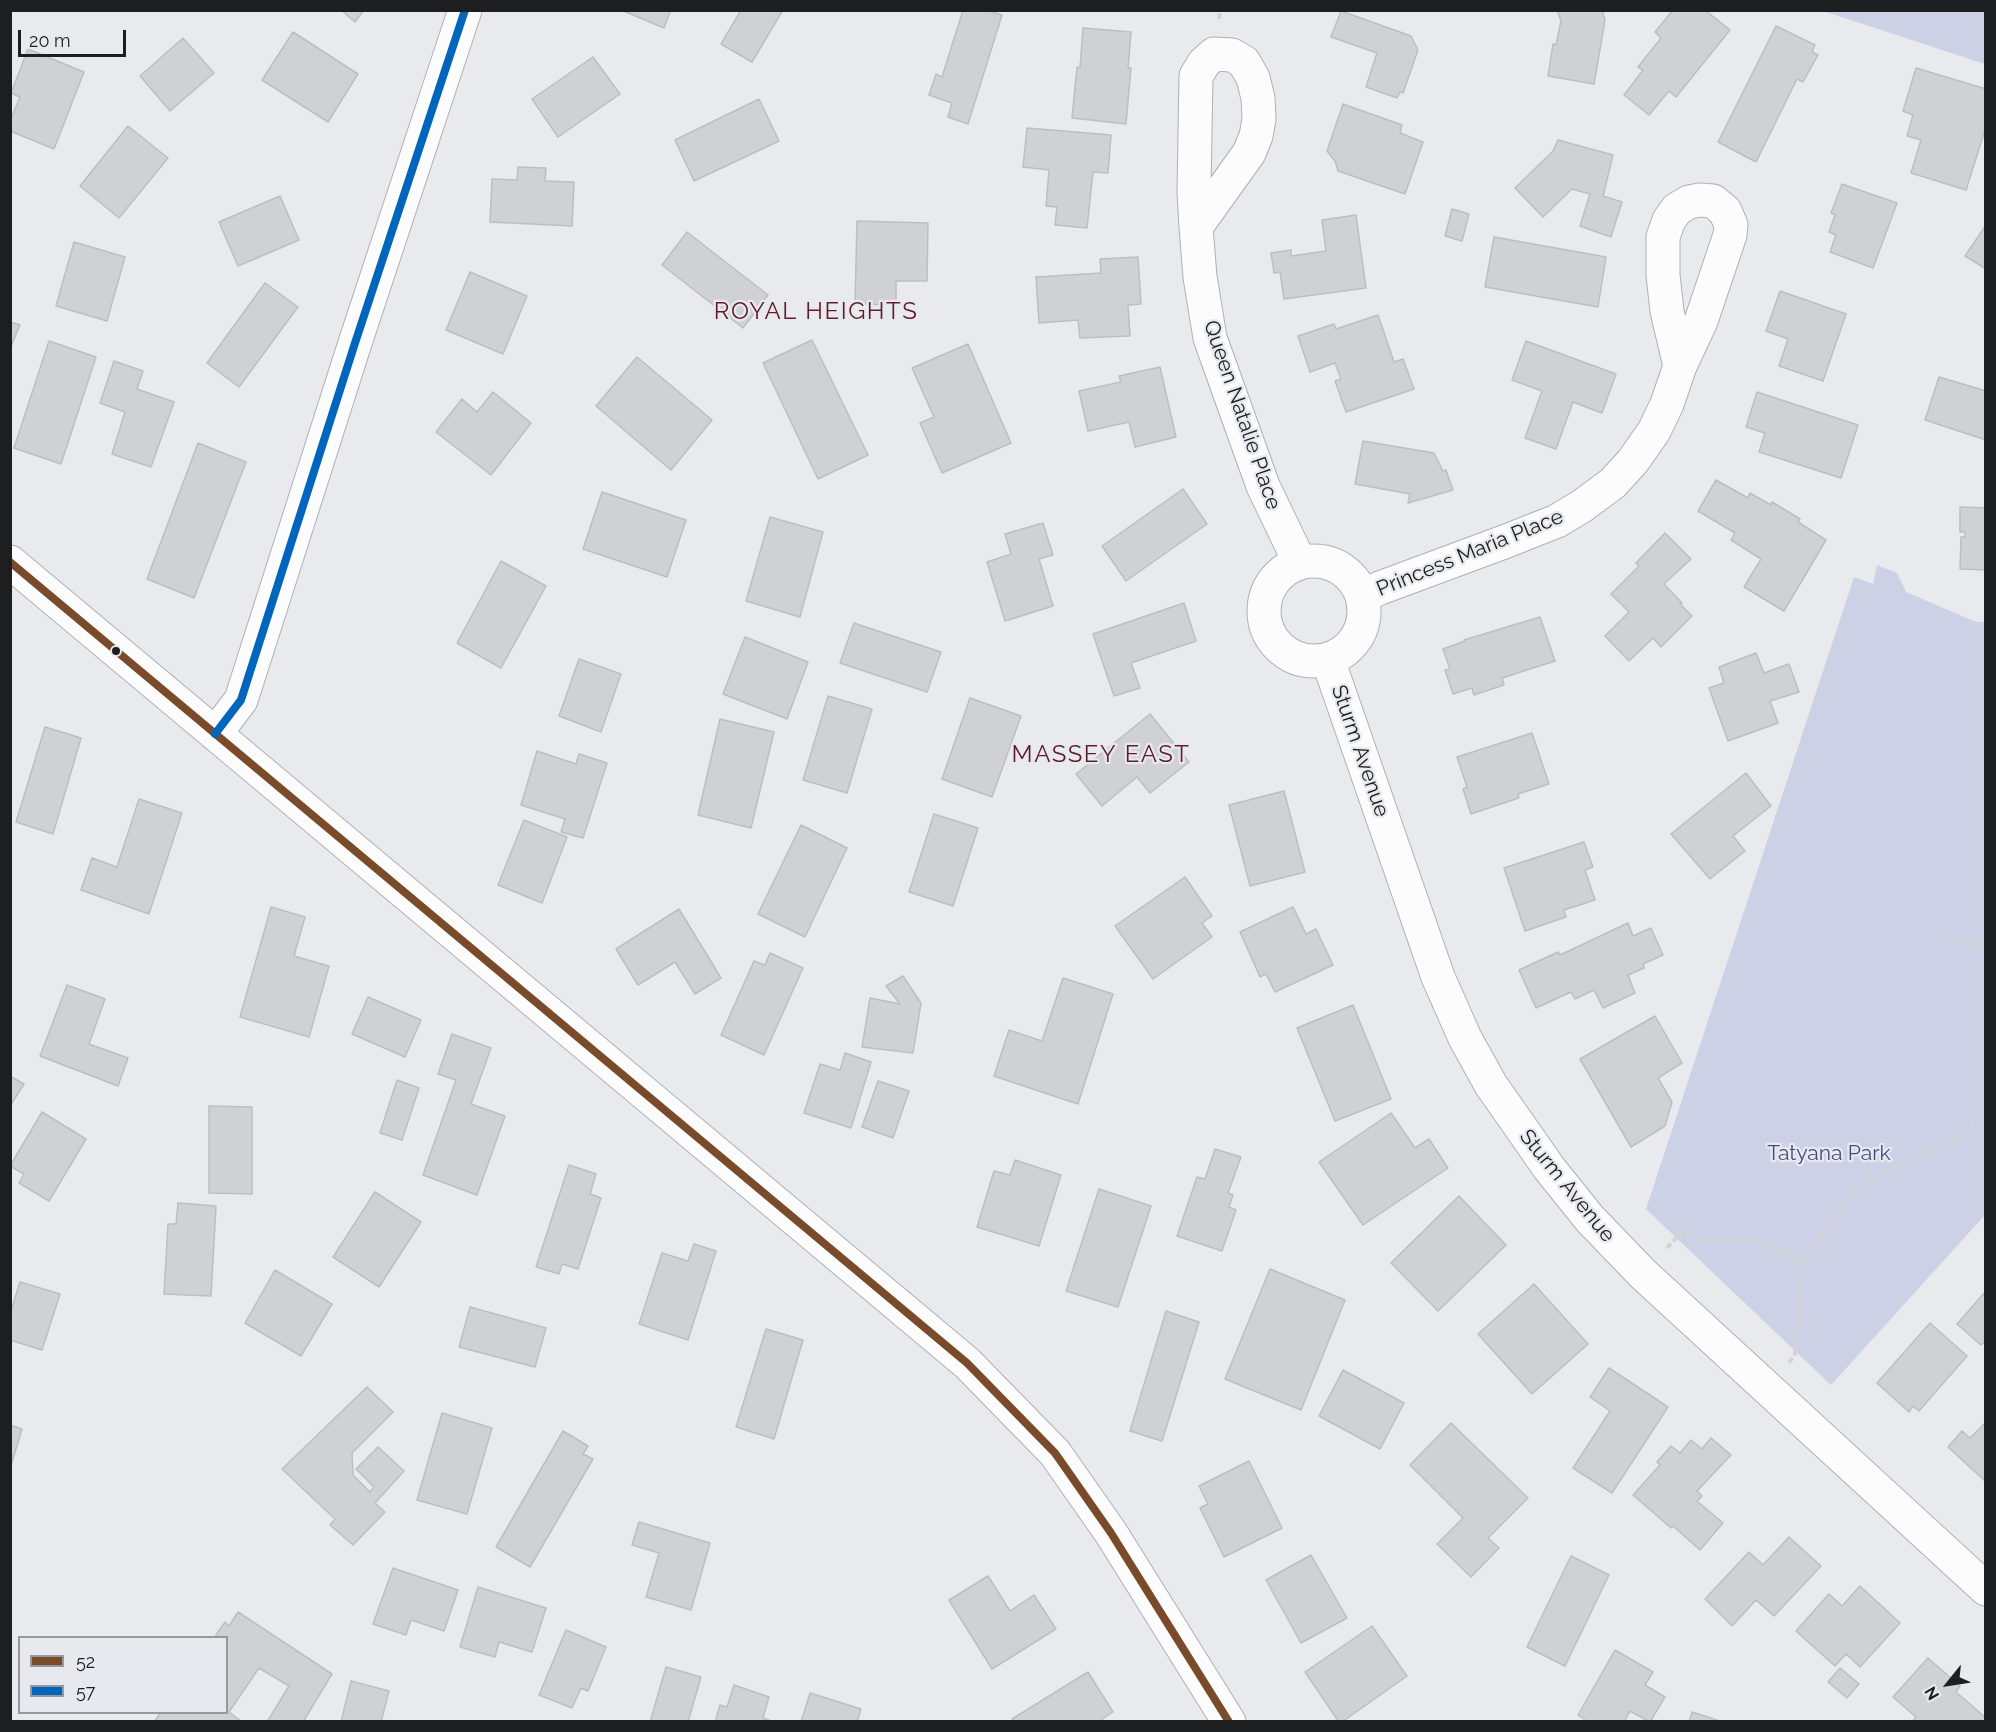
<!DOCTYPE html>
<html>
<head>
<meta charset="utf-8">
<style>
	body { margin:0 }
	#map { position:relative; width:1996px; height:1732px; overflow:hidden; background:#e9eaee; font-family:Raleway,sans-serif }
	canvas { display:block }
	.frame { position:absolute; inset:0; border:12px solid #1d1e20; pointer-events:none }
	.legend { position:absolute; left:18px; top:1636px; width:210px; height:78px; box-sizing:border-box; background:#e8e9ef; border:2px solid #97989c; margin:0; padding:8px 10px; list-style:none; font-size:18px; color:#1d1e20 }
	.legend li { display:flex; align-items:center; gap:12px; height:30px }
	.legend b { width:30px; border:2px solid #97989c }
	.north { position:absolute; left:1918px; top:1654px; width:60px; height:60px; -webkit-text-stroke:4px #e8e9ef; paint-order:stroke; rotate:240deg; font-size:16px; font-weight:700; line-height:24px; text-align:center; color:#1d1e20 }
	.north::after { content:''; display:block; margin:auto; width:21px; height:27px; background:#1d1e20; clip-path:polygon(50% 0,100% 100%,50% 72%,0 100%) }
	.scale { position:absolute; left:18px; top:30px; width:108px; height:27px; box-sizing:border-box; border:3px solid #1d1e20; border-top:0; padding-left:8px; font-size:18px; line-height:21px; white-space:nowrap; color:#1d1e20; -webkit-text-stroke:4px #e8e9ef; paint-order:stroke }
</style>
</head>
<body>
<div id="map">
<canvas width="1996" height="1732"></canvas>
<div class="frame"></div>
<ul class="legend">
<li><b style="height:8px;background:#7a4b2a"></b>52</li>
<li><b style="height:8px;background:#0065bd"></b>57</li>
</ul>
<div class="north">N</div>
<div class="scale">20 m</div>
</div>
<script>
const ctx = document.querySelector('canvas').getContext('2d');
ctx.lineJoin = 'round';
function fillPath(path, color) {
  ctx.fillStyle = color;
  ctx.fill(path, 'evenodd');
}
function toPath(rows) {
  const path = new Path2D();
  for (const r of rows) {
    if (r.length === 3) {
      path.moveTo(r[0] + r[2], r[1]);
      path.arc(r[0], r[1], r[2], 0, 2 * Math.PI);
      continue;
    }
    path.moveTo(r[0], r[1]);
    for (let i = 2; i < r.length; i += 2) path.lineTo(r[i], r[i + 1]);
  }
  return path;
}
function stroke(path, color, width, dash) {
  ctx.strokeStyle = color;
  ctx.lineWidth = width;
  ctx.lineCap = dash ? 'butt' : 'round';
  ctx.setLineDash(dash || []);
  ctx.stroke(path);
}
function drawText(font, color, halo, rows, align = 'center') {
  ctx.font = font + ' Raleway,sans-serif';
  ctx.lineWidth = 4.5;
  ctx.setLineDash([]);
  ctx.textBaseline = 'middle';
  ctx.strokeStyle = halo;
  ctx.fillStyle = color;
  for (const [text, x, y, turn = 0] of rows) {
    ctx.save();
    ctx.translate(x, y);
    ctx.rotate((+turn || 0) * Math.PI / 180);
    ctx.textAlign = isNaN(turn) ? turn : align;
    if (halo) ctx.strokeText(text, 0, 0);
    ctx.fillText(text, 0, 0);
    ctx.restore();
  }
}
const green = toPath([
	[1823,11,1985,11,1985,64],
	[1877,565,1897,573,1906,592,1976,622,1985,622,1985,1215,1831,1385,1646,1209,1854,577,1873,584]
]);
const building = toPath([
	[341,10,364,10,355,22,341,10],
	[621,10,671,10,664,28,621,10],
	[741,10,783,10,752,62,721,44,741,10],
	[963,10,986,10,1002,15,968,124,948,117,952,103,929,95,936,74,942,77,963,10],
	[1557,10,1602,10,1605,20,1594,84,1548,76,1553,44,1556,45,1561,21,1557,10],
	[1673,10,1705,10,1730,30,1676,97,1669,91,1649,115,1624,95,1643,70,1638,67,1661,38,1655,32,1673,10],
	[1341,11,1411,36,1418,50,1403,93,1400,92,1397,98,1366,87,1377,53,1331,37,1341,11],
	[1776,26,1815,45,1812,52,1818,55,1803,82,1797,79,1756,162,1718,142,1776,26],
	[1083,28,1131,32,1128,68,1131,68,1126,124,1072,118,1077,67,1080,68,1083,28],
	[293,32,358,74,328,122,262,80,293,32],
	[183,38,214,73,170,111,140,76,183,38],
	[28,49,84,72,54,149,10,131,10,121,20,97,11,93,28,49],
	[593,57,620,94,558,137,532,99,593,57],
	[1916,68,1986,89,1986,127,1966,190,1911,173,1921,140,1907,136,1913,115,1903,111,1916,68],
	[759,99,779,141,694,181,675,140,759,99],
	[1343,104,1402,125,1400,133,1423,142,1405,194,1338,171,1335,161,1327,151,1343,104],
	[128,126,168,158,119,218,80,186,128,126],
	[1027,128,1111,135,1108,173,1093,172,1087,228,1055,225,1057,207,1046,206,1049,170,1023,167,1027,128],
	[1558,140,1613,155,1603,196,1622,202,1611,237,1580,226,1590,194,1572,189,1543,217,1515,188,1553,151,1558,140],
	[518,167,546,168,545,181,574,182,572,226,490,222,492,179,517,180,518,167],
	[1842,184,1897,203,1873,268,1830,252,1836,235,1829,232,1835,215,1831,213,1842,184],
	[280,196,299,240,238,266,219,222,280,196],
	[1452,209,1469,214,1462,241,1445,236,1452,209],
	[1356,215,1366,288,1284,299,1280,272,1274,273,1271,253,1291,250,1291,256,1326,251,1322,220,1356,215],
	[857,221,928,223,927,281,896,281,896,305,855,304,857,221],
	[1986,225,1986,269,1965,256,1986,225],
	[687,232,768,295,743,328,662,265,687,232],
	[1494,237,1606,257,1598,307,1485,287,1494,237],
	[74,242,125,257,107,321,56,306,74,242],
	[1138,257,1141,304,1128,305,1130,336,1080,338,1078,320,1039,323,1036,277,1101,273,1100,259,1138,257],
	[470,272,527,296,503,354,446,330,470,272],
	[265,283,298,307,239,387,207,363,265,283],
	[1780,291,1846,314,1823,381,1779,366,1788,339,1766,331,1780,291],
	[1378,315,1394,362,1403,359,1414,389,1346,412,1335,381,1341,379,1335,363,1310,372,1298,336,1334,324,1336,329,1378,315],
	[10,322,20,325,10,349,10,322],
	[812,340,868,455,818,479,763,363,812,340],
	[49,341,96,357,61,464,14,448,49,341],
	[1526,341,1616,374,1602,413,1573,402,1556,449,1525,438,1542,391,1512,380,1526,341],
	[968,344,1011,443,942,473,920,423,934,417,912,368,968,344],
	[637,357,712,420,671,470,596,406,637,357],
	[114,361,143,371,137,389,174,402,151,467,112,454,125,412,100,403,114,361],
	[1160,367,1176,437,1135,447,1129,422,1088,431,1079,391,1121,382,1119,376,1160,367],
	[1939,377,1986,391,1986,440,1925,420,1939,377],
	[493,392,531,423,491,475,436,432,462,399,477,412,493,392],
	[1757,392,1858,425,1841,478,1759,452,1765,433,1746,427,1757,392],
	[1363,441,1434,453,1443,471,1446,470,1453,490,1408,503,1410,494,1355,484,1363,441],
	[198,443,246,462,194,598,147,579,198,443],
	[1716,480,1748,498,1750,493,1771,505,1772,502,1800,519,1798,522,1826,540,1784,611,1744,587,1761,559,1731,540,1735,533,1698,511,1716,480],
	[1183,489,1207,524,1126,581,1102,546,1183,489],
	[602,492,686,520,667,577,583,549,602,492],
	[1960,507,1986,508,1986,570,1960,569,1961,537,1965,537,1965,532,1960,532,1960,507],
	[770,517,823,532,800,617,746,601,770,517],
	[1043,523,1053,555,1039,559,1053,606,1005,621,987,562,1011,554,1005,534,1043,523],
	[1665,533,1691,559,1664,584,1682,603,1680,604,1692,616,1661,647,1653,638,1629,661,1605,636,1629,612,1611,594,1639,566,1636,563,1665,533],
	[501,561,546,586,501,668,457,643,501,561],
	[1184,603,1196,641,1131,663,1140,688,1114,696,1093,634,1184,603],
	[1540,617,1555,661,1502,678,1504,685,1474,695,1472,688,1453,694,1445,670,1450,669,1443,649,1465,641,1464,640,1540,617],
	[854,623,941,652,927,692,840,663,854,623],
	[745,637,808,662,787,719,723,694,745,637],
	[1756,653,1764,673,1789,664,1799,692,1770,701,1778,723,1728,741,1709,688,1724,683,1719,667,1756,653],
	[579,659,621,674,601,732,559,716,579,659],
	[828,696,872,709,847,793,803,780,828,696],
	[970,698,1021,716,992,797,942,779,970,698],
	[1150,714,1189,762,1150,793,1137,777,1102,806,1076,774,1150,714],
	[720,719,774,732,751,828,698,815,720,719],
	[45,727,81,738,53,834,16,822,45,727],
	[1532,733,1549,784,1518,794,1519,798,1471,814,1463,789,1467,787,1457,757,1532,733],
	[537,751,576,764,579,754,607,763,583,838,561,832,565,819,521,805,537,751],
	[1746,773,1771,806,1733,836,1745,851,1710,879,1671,834,1746,773],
	[1284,791,1305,872,1250,886,1229,805,1284,791],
	[139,799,182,813,149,914,81,890,92,858,117,867,139,799],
	[934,814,978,828,953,906,909,892,934,814],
	[524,820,567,837,542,903,498,885,524,820],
	[801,825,847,848,805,937,758,914,801,825],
	[1584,842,1593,867,1585,870,1595,900,1564,910,1566,917,1525,931,1504,868,1584,842],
	[1185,877,1212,916,1202,923,1212,937,1153,979,1115,926,1185,877],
	[271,907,305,917,294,956,329,966,309,1037,240,1017,271,907],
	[1293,907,1306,934,1316,929,1333,965,1275,992,1266,974,1260,977,1240,932,1293,907],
	[679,909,721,978,695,994,675,962,638,985,616,949,679,909],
	[1628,923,1633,936,1651,928,1663,955,1643,964,1644,968,1628,975,1635,993,1603,1008,1594,990,1575,999,1571,992,1536,1008,1519,970,1558,952,1560,955,1628,923],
	[770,953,803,968,764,1055,721,1035,754,961,765,965,770,953],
	[903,976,921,1003,913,1053,862,1047,870,998,900,1004,886,986,903,976],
	[1063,978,1113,994,1078,1104,994,1076,1009,1030,1042,1041,1063,978],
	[67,985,105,999,89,1044,128,1058,118,1086,40,1056,67,985],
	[368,997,421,1020,405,1057,352,1034,368,997],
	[1353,1005,1391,1099,1335,1121,1297,1028,1353,1005],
	[1655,1016,1682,1063,1658,1078,1672,1102,1665,1126,1631,1147,1580,1059,1655,1016],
	[452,1034,491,1048,471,1104,505,1116,477,1195,423,1175,456,1080,438,1074,452,1034],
	[845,1053,871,1062,851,1128,804,1113,820,1064,840,1070,845,1053],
	[10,1076,24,1084,10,1106,10,1076],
	[397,1080,419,1088,402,1140,380,1133,397,1080],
	[878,1081,909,1091,893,1138,862,1127,878,1081],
	[209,1106,252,1107,252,1194,209,1193,209,1106],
	[42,1112,86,1139,49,1201,19,1183,24,1174,10,1166,42,1112],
	[1391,1113,1415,1148,1429,1139,1448,1168,1363,1225,1319,1162,1391,1113],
	[1215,1149,1241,1157,1228,1193,1233,1195,1229,1207,1236,1210,1222,1251,1177,1236,1197,1177,1205,1179,1215,1149],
	[1015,1160,1061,1175,1039,1246,977,1227,994,1171,1010,1175,1015,1160],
	[569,1165,596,1174,590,1194,601,1198,578,1269,562,1264,559,1274,536,1267,569,1165],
	[1099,1189,1151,1206,1118,1307,1066,1291,1099,1189],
	[375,1192,421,1222,379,1287,333,1257,375,1192],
	[1459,1196,1506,1245,1438,1311,1391,1263,1459,1196],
	[178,1203,216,1206,211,1296,164,1294,168,1224,176,1224,178,1203],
	[694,1244,716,1251,688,1340,639,1324,662,1253,688,1261,694,1244],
	[1270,1269,1345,1300,1301,1410,1225,1379,1270,1269],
	[275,1270,332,1304,301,1356,245,1323,275,1270],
	[20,1282,60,1294,42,1350,10,1340,10,1314,20,1282],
	[1534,1284,1588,1344,1532,1394,1478,1334,1534,1284],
	[1986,1291,1986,1345,1983,1343,1981,1345,1957,1324,1986,1291],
	[470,1307,546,1328,535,1367,459,1347,470,1307],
	[1166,1311,1199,1322,1162,1441,1130,1431,1166,1311],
	[1930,1323,1967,1356,1919,1411,1913,1406,1909,1412,1877,1383,1930,1323],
	[766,1329,803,1340,774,1439,736,1427,766,1329],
	[1609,1368,1668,1407,1612,1493,1573,1468,1610,1411,1590,1397,1609,1368],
	[1343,1370,1404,1403,1380,1449,1319,1416,1343,1370],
	[367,1387,393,1412,352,1453,353,1475,370,1492,374,1487,356,1469,378,1447,404,1471,375,1503,385,1512,353,1545,330,1525,335,1519,282,1469,367,1387],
	[442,1413,492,1428,467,1514,417,1500,442,1413],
	[1986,1422,1986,1482,1948,1447,1962,1431,1970,1438,1986,1422],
	[1451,1423,1528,1498,1488,1538,1499,1548,1471,1577,1437,1544,1463,1518,1410,1465,1451,1423],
	[10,1425,22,1429,10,1469,10,1425],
	[563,1431,588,1446,583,1454,593,1459,530,1567,496,1547,563,1431],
	[1711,1438,1731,1455,1697,1491,1702,1496,1697,1501,1723,1523,1700,1550,1673,1526,1671,1528,1633,1495,1660,1465,1657,1462,1671,1446,1680,1453,1691,1440,1702,1449,1711,1438],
	[1249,1461,1282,1528,1224,1557,1200,1508,1208,1504,1199,1486,1249,1461],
	[639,1522,710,1543,691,1610,646,1597,659,1553,632,1545,639,1522],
	[1789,1537,1821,1566,1774,1616,1756,1600,1732,1626,1705,1599,1749,1552,1763,1565,1789,1537],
	[1311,1555,1347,1618,1301,1643,1266,1580,1311,1555],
	[1571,1556,1609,1575,1565,1666,1527,1647,1571,1556],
	[393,1568,458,1590,444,1631,411,1620,406,1635,373,1624,393,1568],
	[988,1576,1010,1611,1034,1595,1056,1629,992,1669,949,1600,988,1576],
	[1860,1586,1900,1623,1860,1667,1846,1654,1835,1666,1796,1631,1829,1594,1842,1606,1860,1586],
	[478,1587,546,1608,532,1652,499,1642,495,1657,460,1647,478,1587],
	[238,1612,332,1674,303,1722,267,1722,289,1686,259,1668,229,1712,242,1722,154,1722,161,1712,226,1712,226,1638,214,1638,225,1622,229,1626,238,1612],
	[1372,1626,1407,1676,1342,1722,1339,1722,1305,1672,1372,1626],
	[566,1630,606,1647,588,1691,581,1688,572,1708,539,1695,566,1630],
	[1615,1650,1653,1672,1645,1685,1665,1697,1650,1722,1630,1711,1624,1722,1588,1722,1578,1715,1615,1650],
	[1928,1658,1960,1686,1956,1692,1986,1718,1984,1722,1912,1722,1916,1717,1893,1697,1928,1658],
	[666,1667,701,1677,688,1722,650,1722,666,1667],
	[1840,1668,1859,1684,1847,1698,1828,1682,1840,1668],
	[1088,1672,1113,1712,1098,1722,1014,1722,1012,1719,1088,1672],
	[351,1681,389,1691,381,1722,341,1722,351,1681],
	[734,1685,769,1697,763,1718,774,1722,715,1722,720,1705,727,1707,734,1685],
	[810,1693,861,1709,857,1722,801,1722,810,1693],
	[1692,1712,1723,1722,1689,1722,1692,1712]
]);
const path = toPath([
	[1219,19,1220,10],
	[1951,937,1986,947],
	[1667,1248,1682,1231,1706,1241,1757,1241,1802,1262],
	[1789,1363,1795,1354,1802,1262,1854,1191,1876,1176,1915,1157,1953,1143,1986,1115]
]);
const minor = toPath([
	[1196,227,1249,153,1256,136,1259,119,1258,98,1253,78,1244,62,1232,55,1214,54,1204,63,1196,76,1194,192,1196,227,1200,277,1210,338,1263,486,1300,563],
	[1314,611,50],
	[10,562,967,1363,1055,1453,1111,1533,1229,1722],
	[1363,596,1380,588,1504,542,1557,521,1582,506,1613,483,1633,461,1654,431,1667,404,1680,366,1701,321,1730,235,1731,225,1725,211,1713,201,1700,200,1689,202,1677,209,1669,220,1663,237,1663,275,1667,311,1680,366],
	[1328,660,1438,977,1465,1038,1491,1085,1517,1122,1549,1168,1590,1219,1643,1274,1986,1589],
	[215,734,241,700,355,343,465,10]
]);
const bus1 = toPath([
	[10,562,967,1363,1055,1453,1111,1533,1229,1722]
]);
const bus2 = toPath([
	[215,734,241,700,355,343,465,10]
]);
const markers = [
	[116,651,5,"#1d1e20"]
];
const streetNames = [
	["Queen Natalie Place",1242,415,71],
	["Princess Maria Place",1470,553,-22],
	["Sturm Avenue",1360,751,71],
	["Sturm Avenue",1567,1186,51]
];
const parkNames = [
	["Tatyana Park",1829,1154]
];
const quarterNames = [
	["ROYAL HEIGHTS",816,312],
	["MASSEY EAST",1101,755]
];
fillPath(green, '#cdd1e6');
fillPath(building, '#d0d1d4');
stroke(building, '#bebec1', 1.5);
stroke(minor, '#afb0b3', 35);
stroke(path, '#d4d4d5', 4, [6, 3]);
stroke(minor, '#fcfcfc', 33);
stroke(bus1, '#7a4b2a', 8);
stroke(bus2, '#0065bd', 8);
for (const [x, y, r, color] of markers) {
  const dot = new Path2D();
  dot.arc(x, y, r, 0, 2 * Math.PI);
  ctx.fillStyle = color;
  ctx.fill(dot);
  stroke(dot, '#e8e9ef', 2);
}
drawText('21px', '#1d1e20', '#e8e9ef', streetNames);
drawText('21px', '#464c83', '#e8e9ef', parkNames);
ctx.letterSpacing = '1.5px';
drawText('24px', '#611c26', '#e8e9ef', quarterNames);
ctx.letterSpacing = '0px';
</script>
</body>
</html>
